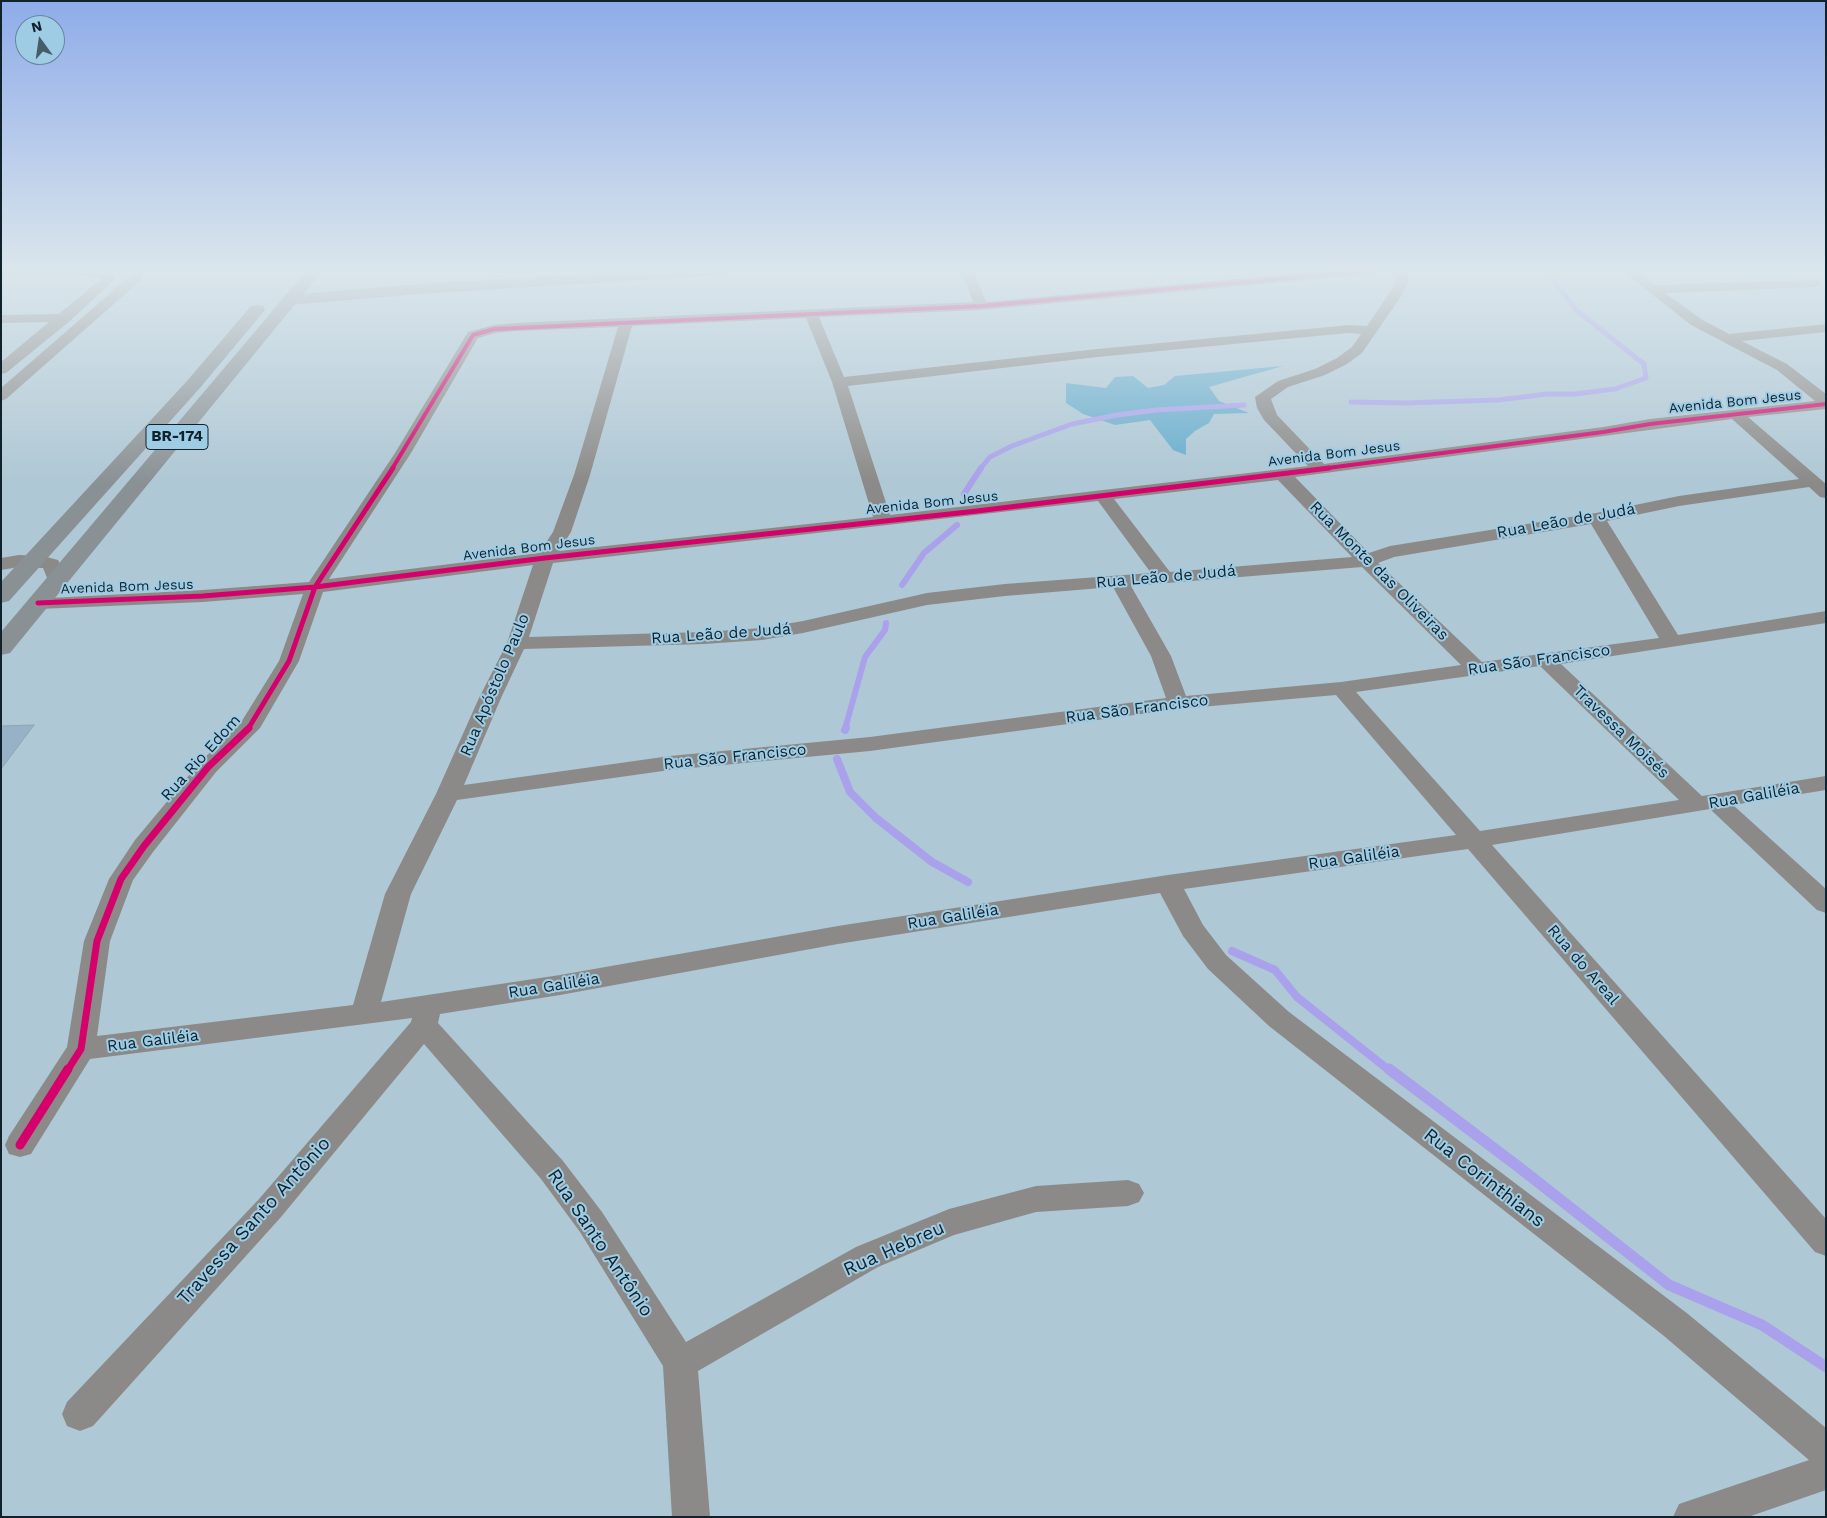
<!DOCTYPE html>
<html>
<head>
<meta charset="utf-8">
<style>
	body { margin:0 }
	#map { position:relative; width:1827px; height:1518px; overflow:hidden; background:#afc8d5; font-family:"Work Sans",sans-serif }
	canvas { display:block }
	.frame { position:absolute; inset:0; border:2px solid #10222b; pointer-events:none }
	.north { position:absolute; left:15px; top:15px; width:50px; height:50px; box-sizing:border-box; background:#9fcce5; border:1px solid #66889b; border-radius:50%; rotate:346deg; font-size:14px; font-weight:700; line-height:20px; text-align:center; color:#10222b }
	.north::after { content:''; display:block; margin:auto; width:18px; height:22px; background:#485c66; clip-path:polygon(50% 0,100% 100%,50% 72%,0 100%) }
</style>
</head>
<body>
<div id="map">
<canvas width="1827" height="1518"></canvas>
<div class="frame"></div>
<div class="north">N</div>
</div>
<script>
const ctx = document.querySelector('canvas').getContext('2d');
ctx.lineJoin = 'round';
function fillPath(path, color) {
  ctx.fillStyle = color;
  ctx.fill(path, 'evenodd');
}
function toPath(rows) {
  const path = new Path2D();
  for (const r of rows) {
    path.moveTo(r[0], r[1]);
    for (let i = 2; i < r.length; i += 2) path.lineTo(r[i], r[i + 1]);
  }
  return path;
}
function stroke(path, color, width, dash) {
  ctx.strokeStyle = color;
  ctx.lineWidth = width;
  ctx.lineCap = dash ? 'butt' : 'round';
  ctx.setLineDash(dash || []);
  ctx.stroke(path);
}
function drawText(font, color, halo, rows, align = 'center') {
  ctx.font = font + ' "Work Sans",sans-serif';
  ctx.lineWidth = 4;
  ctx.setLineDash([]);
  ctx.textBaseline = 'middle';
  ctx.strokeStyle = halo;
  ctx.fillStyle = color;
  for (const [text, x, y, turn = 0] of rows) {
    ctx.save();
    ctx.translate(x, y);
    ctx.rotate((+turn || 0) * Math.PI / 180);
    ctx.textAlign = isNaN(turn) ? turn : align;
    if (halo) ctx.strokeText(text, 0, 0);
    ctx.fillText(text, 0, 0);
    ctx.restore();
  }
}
const forest = toPath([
	[1283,366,1209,387,1219,401,1249,413,1214,414,1209,423,1195,431,1186,439,1186,455,1173,450,1150,420,1115,425,1083,414,1066,403,1066,383,1106,388,1115,377,1133,376,1148,388,1164,385,1175,376]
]);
const streamFar3 = toPath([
	[1351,402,1405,403,1498,400,1547,394,1574,394,1615,389,1646,378,1644,364,1576,310,1546,270],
	[980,469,990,457,1012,446,1072,424,1117,415,1157,410,1244,405]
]);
const streamFar2 = toPath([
	[964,494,981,468],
	[902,585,924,553,957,525],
	[845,729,865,657,885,630,886,623]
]);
const streamFar1 = toPath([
	[845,730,846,728],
	[837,759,850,792,876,818,932,862,968,882],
	[1232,951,1275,970,1297,997,1390,1071]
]);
const stream = toPath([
	[1389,1069,1520,1168,1669,1285,1762,1325,1826,1367]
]);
const building = toPath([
	[34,725,1,769,1,726,34,725]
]);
const street = toPath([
	[1,270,97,270,111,272,116,278,70,321,6,373,1,374,1,362,49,322,1,323,1,315,59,314,102,278,68,275,1,276,1,270],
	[130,270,143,270,144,272,140,281,6,399,1,401,1,388,130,276,131,272,130,270],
	[961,270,973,270,986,302,1330,270,1380,270,1374,274,981,310,819,317,844,377,1097,349,1349,325,1367,326,1390,292,1396,281,1396,277,1388,270,1403,270,1408,275,1408,281,1404,292,1362,353,1347,364,1325,375,1288,387,1271,399,1277,415,1324,464,1603,427,1650,419,1815,401,1777,370,1691,325,1621,270,1635,270,1655,285,1819,280,1820,283,1819,286,1814,287,1665,293,1701,319,1729,334,1826,324,1826,332,1742,341,1787,364,1826,394,1826,409,1748,417,1826,484,1826,498,1820,497,1809,487,1679,506,1607,521,1678,635,1826,611,1826,623,1561,664,1702,796,1826,776,1826,790,1733,805,1826,889,1826,913,1817,910,1710,809,1492,845,1826,1219,1826,1256,1815,1252,1468,849,1184,889,1203,925,1226,955,1289,1012,1688,1314,1826,1428,1826,1490,1748,1517,1673,1517,1679,1504,1809,1460,1664,1336,1269,1026,1208,969,1183,936,1160,893,838,944,560,995,440,1014,438,1023,563,1161,602,1212,686,1342,856,1247,949,1209,1036,1186,1128,1180,1139,1184,1144,1193,1139,1202,1128,1206,1036,1212,954,1235,878,1267,698,1371,710,1517,672,1517,663,1366,580,1232,541,1179,424,1044,281,1217,93,1426,80,1431,67,1426,62,1414,67,1402,259,1199,411,1022,412,1018,90,1059,31,1154,20,1157,9,1154,5,1145,9,1136,67,1047,84,941,109,879,135,840,200,762,240,724,279,661,303,594,203,602,38,609,31,607,28,603,31,599,203,590,309,582,395,453,468,332,494,325,516,323,973,302,961,270],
	[806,318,832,382,873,517,559,551,571,532,590,475,632,326,806,318],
	[618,327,574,475,553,532,539,553,329,579,411,453,478,338,495,333,516,331,618,327],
	[1349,333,1361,334,1352,347,1337,358,1315,369,1278,381,1255,397,1257,408,1264,420,1308,466,890,515,848,386,1097,357,1349,333],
	[1732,419,1799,479,1679,496,1596,513,1390,546,1369,553,1295,477,1732,419],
	[1278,480,1352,557,1170,572,1114,499,1278,480],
	[1098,501,1151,573,1005,584,927,593,803,621,762,628,704,632,529,637,553,563,1098,501],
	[1591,524,1659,638,1482,662,1378,563,1394,557,1591,524],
	[533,565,507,643,479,698,436,794,385,894,353,1005,97,1036,110,941,133,880,153,852,216,772,260,728,299,661,323,592,533,565],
	[1362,567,1461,665,1341,682,1186,696,1171,656,1131,586,1362,567],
	[1113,587,1151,656,1166,698,870,737,670,756,464,785,501,698,524,649,704,644,762,640,803,633,927,605,1005,596,1113,587],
	[1540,666,1679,800,1480,831,1356,692,1540,666],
	[1336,695,1456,835,1168,875,838,926,560,975,381,1002,411,894,457,800,670,770,870,751,1178,709,1336,695],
	[19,555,43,556,58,560,64,571,66,581,64,585,57,587,50,585,43,568,19,567,1,570,1,558,19,555]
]);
const secondary = toPath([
	[646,270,732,270,729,273,724,275,420,294,289,305,283,303,281,300,283,297,289,295,420,284,646,270]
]);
const highway = toPath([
	[307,270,323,270,10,653,1,655,1,632,307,270],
	[257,305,263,306,265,310,199,389,9,601,1,603,1,582,187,381,251,306,257,305]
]);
const cyclewayFar3 = toPath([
	[392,469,473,335,494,329,981,306,1374,270],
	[1320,469,1603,432,1650,424,1826,404]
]);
const cyclewayFar2 = toPath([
	[38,603,203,596,315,587,545,558,977,511,1329,468],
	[248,729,289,661,315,587,393,468]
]);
const cyclewayFar1 = toPath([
	[67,1071,81,1049,97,941,121,879,144,846,208,767,249,728]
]);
const cycleway = toPath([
	[20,1145,68,1069]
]);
const farStreetnames = [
	["Avenida Bom Jesus",1735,402,-6],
	["Avenida Bom Jesus",1334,454,-7],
	["Avenida Bom Jesus",932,503,-6],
	["Avenida Bom Jesus",529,548,-7],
	["Avenida Bom Jesus",127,587,-2]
];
const shields = [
	[177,437,62]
];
const shieldNames = [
	["BR-174",177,437]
];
const streetNames = [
	["Rua Leão de Judá",1566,521,-10],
	["Rua Monte das Oliveiras",1379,571,45],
	["Rua Leão de Judá",1166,577,-5],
	["Rua Leão de Judá",721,634,-4],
	["Rua São Francisco",1539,660,-8],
	["Rua Apóstolo Paulo",495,685,-67],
	["Rua São Francisco",1137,709,-7],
	["Travessa Moisés",1621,732,44],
	["Rua São Francisco",735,757,-6],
	["Rua Rio Edom",201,758,-48],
	["Rua Galiléia",1754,796,-10],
	["Rua Galiléia",1354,858,-8],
	["Rua Galiléia",953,917,-9],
	["Rua do Areal",1583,965,49],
	["Rua Galiléia",554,986,-9],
	["Rua Galiléia",153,1041,-7]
];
const nearStreetnames = [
	["Rua Corinthians",1484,1178,38],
	["Travessa Santo Antônio",254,1221,-48],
	["Rua Santo Antônio",600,1243,56],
	["Rua Hebreu",894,1249,-24]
];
fillPath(forest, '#66accc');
stroke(streamFar3, '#a9a1eb', 5);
stroke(streamFar2, '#a9a1eb', 6);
stroke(streamFar1, '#a9a1eb', 8);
stroke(stream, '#a9a1eb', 11);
fillPath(building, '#97b1c7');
stroke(building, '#92a3ae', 1);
fillPath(street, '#8b8a88');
fillPath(secondary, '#8d9295');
fillPath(highway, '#8a9194');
stroke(cyclewayFar3, '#d6006c', 4);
stroke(cyclewayFar2, '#d6006c', 5);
stroke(cyclewayFar1, '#d6006c', 7);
stroke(cycleway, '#d6006c', 9);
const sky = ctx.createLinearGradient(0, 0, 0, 483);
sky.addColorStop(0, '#8face9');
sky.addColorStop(0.56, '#dbe6ec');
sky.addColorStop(1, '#dbe6ec00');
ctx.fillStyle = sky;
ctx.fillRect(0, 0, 1827, 483);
drawText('14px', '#10222b', '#9fcce5', farStreetnames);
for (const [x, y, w] of shields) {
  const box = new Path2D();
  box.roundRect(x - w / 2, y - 12.5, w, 25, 4);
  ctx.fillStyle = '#9fcce5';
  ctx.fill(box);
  stroke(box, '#10222b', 1);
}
drawText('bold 15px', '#10222b', null, shieldNames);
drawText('16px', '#10222b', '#9fcce5', streetNames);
drawText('19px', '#10222b', '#9fcce5', nearStreetnames);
</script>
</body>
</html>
